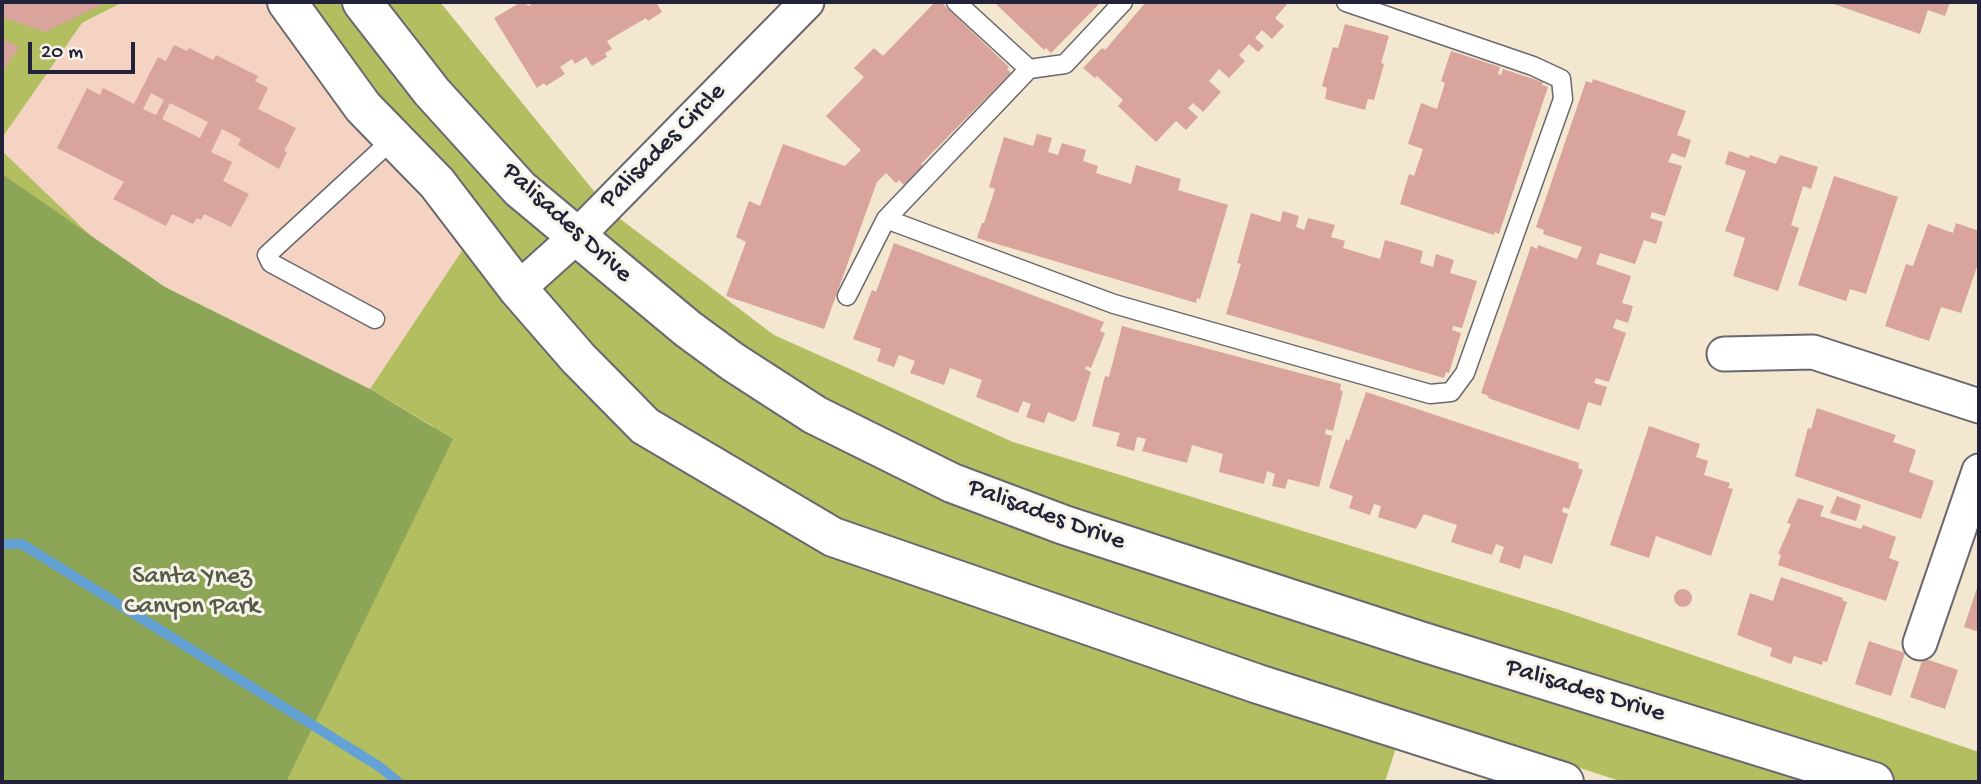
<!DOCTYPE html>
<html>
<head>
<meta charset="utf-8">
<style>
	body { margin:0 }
	#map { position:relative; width:1981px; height:784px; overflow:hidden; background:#f3e7d0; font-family:"Gochi Hand",sans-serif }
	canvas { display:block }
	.frame { position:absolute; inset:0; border:4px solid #22223b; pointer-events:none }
	.scale { position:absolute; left:28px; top:42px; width:107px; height:32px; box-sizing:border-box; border:4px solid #22223b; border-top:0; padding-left:9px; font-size:21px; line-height:24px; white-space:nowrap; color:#22223b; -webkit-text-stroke:5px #f7f3e8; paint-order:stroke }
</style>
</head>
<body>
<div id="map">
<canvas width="1981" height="784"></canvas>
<div class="frame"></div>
<div class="scale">20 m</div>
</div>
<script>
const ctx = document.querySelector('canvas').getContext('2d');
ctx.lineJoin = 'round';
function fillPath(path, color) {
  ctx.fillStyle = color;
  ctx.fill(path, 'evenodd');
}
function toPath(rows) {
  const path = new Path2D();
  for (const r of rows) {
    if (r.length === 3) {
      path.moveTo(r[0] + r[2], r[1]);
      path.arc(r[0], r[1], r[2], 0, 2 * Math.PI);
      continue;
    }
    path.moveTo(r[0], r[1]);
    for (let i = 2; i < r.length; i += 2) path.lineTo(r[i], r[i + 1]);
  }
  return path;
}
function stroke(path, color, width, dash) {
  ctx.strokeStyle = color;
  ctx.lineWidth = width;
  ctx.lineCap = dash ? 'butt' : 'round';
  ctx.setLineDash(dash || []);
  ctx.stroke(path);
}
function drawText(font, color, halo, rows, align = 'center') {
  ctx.font = font + ' "Gochi Hand",sans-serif';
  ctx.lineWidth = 6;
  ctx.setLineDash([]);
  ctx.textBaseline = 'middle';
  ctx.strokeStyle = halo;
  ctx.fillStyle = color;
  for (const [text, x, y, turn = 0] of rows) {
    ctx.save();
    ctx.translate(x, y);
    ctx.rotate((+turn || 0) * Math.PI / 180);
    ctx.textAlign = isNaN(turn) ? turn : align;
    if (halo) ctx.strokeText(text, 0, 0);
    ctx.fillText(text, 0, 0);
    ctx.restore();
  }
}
const built = toPath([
	[123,2,278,2,377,148,418,196,467,243,370,389,165,287,2,174,2,138,82,23]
]);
const green = toPath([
	[2,2,123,2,82,23,2,138],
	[278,2,440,2,611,212,774,335,1013,442,1560,610,1979,752,1979,782,1623,782,1009,581,1008,583,1407,713,1385,782,2,782,2,151,368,501,434,427,370,389,467,243]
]);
const forest = toPath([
	[2,174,165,287,370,389,453,439,286,782,2,782]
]);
const stream = toPath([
	[2,544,22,544,380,767,398,782]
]);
const building = toPath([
	[2,2,108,2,45,32,2,17],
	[521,2,525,2,528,6,535,2,656,2,662,12,648,21,646,18,607,41,612,49,605,53,607,57,592,66,586,57,575,64,572,59,560,67,565,74,546,86,544,83,537,88,494,18],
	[935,2,941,2,1009,67,1007,69,1011,73,921,164,923,166,904,185,899,180,896,183,886,173,877,182,824,329,726,296,746,242,736,237,749,201,760,206,783,144,845,166,861,150,826,116,864,77,854,68,874,48,883,56],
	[994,2,1101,2,1051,53,1046,48,1044,50],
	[1146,2,1289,2,1275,18,1284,26,1272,39,1262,30,1255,38,1264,46,1258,52,1249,44,1239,55,1245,61,1229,78,1219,69,1209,81,1221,92,1203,112,1193,103,1188,108,1198,117,1186,130,1176,121,1156,142,1118,106,1123,100,1097,76,1095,78,1083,68,1102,48,1105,50],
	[1828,2,1950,2,1945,16,1928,10,1920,34],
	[1345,24,1389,36,1381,63,1384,64,1374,100,1368,99,1365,110,1325,99,1327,88,1322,86,1333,47,1338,48],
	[2,39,19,47,2,73],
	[174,45,187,51,189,48,213,60,216,55,258,76,255,81,268,88,258,109,296,128,284,151,287,152,279,169,238,145,241,139,222,129,211,152,232,162,223,181,249,194,231,227,204,214,201,220,197,218,193,224,172,214,166,226,113,199,124,182,57,148,87,88,100,95,103,88,134,104,158,57,166,61],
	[151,93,164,100,156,115,143,109],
	[170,103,208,122,200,138,162,119],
	[1451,51,1500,67,1498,74,1501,75,1503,69,1543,82,1542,85,1548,87,1499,234,1495,232,1494,235,1400,204,1409,174,1414,176,1423,149,1408,144,1421,103,1437,109,1445,83,1441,81],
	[1593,79,1686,111,1677,135,1691,140,1685,158,1672,153,1668,162,1682,166,1665,216,1652,212,1650,218,1663,222,1656,244,1644,240,1635,264,1600,253,1596,264,1631,276,1622,303,1633,306,1628,323,1616,319,1613,328,1626,333,1609,382,1596,378,1594,383,1607,387,1601,406,1588,402,1579,430,1488,398,1489,396,1481,393,1531,246,1537,249,1538,245,1577,259,1582,247,1543,234,1544,230,1536,227,1586,81,1592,83],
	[1037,134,1052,138,1048,152,1058,155,1062,143,1086,150,1083,161,1098,166,1096,173,1131,184,1136,165,1181,179,1178,190,1228,205,1200,299,1197,298,1196,303,977,238,982,223,984,223,995,189,989,187,1004,137,1033,146],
	[1729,151,1749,158,1750,155,1776,164,1780,155,1818,167,1811,189,1803,186,1791,225,1799,228,1778,291,1733,276,1745,238,1725,231,1746,171,1725,164],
	[1834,176,1898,197,1866,294,1850,289,1846,301,1798,285],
	[1283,211,1299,216,1296,227,1304,230,1308,218,1335,225,1331,237,1345,241,1343,248,1380,259,1385,240,1423,251,1420,263,1433,267,1436,254,1454,260,1450,273,1477,281,1462,328,1453,326,1452,330,1461,333,1449,373,1446,372,1444,378,1226,314,1241,264,1237,263,1251,213,1280,222],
	[1956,223,1979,231,1979,261,1961,313,1941,307,1929,341,1885,326,1906,264,1913,266,1928,224,1953,233],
	[894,243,1104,322,1100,331,1105,333,1091,368,1086,366,1085,369,1091,372,1076,420,1073,422,1048,412,1044,423,1026,417,1031,404,1023,401,1018,413,976,397,982,380,950,368,944,385,910,373,915,361,899,355,894,367,877,361,881,349,853,339,872,290,876,292],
	[1122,326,1341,384,1340,390,1343,391,1333,431,1326,429,1325,434,1332,436,1319,487,1288,479,1285,489,1272,486,1275,474,1267,471,1264,484,1219,472,1223,454,1192,445,1187,463,1142,451,1146,439,1137,437,1134,451,1116,446,1120,433,1092,426,1105,376,1109,377],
	[1366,392,1579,463,1578,468,1583,470,1569,509,1563,507,1562,512,1568,514,1552,564,1524,555,1520,569,1499,562,1504,547,1496,544,1492,555,1451,542,1457,525,1424,514,1416,529,1378,517,1381,506,1374,504,1370,515,1349,508,1353,496,1329,488,1346,439,1349,441],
	[1817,408,1896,435,1893,442,1916,450,1909,472,1934,481,1921,519,1795,476,1808,428,1811,429],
	[1649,426,1700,444,1696,457,1708,461,1704,475,1730,483,1728,488,1733,489,1711,556,1656,536,1649,558,1610,545],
	[1837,496,1861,505,1856,521,1830,513],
	[1798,498,1824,506,1820,516,1861,529,1863,525,1896,537,1889,558,1899,562,1886,601,1778,565,1781,555,1778,554,1791,524,1787,523],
	[1781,577,1843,598,1842,600,1847,602,1827,662,1823,661,1822,665,1794,656,1791,664,1770,656,1772,648,1737,635,1750,593,1773,601],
	[1977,588,1979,589,1979,632,1964,627],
	[1683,598,9],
	[1869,641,1905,653,1891,696,1855,684],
	[1923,658,1958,670,1945,709,1910,697]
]);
const service = toPath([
	[956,2,1029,69],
	[886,219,1114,304,1430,394,1451,392,1465,373,1563,99,1561,79,1533,66,1346,2],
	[847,296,886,219,1029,69,1065,64,1123,2],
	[375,319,271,263,267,255,394,138]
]);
const minor = toPath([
	[518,289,577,236,807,2],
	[1724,354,1813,352,1979,406],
	[1920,643,1979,471]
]);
const tertiary = toPath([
	[287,2,363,107,437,183,518,289,578,358,645,426,833,537,1258,684,1564,782],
	[362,2,432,92,520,189,688,329,733,362,815,415,952,483,1064,525,1423,642,1874,782]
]);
const streetNames = [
	["Palisades Circle",664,147,-45],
	["Palisades Drive",566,224,42],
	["Palisades Drive",1046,516,20],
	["Palisades Drive",1585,692,17]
];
const parkNames = [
	["Santa Ynez",192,578],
	["Canyon Park",192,608]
];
fillPath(built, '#f5d3c2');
fillPath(green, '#b2be60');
fillPath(forest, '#8da556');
stroke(stream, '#64a2d5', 10);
fillPath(building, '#d8a49b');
stroke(service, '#6b676f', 21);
stroke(minor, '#6b676f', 37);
stroke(tertiary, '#6b676f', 42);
stroke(service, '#fff', 18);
stroke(minor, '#fff', 33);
stroke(tertiary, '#fff', 38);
drawText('26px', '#22223b', '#f7f3e8', streetNames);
drawText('26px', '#545948', '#f7f3e8', parkNames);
</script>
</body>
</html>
